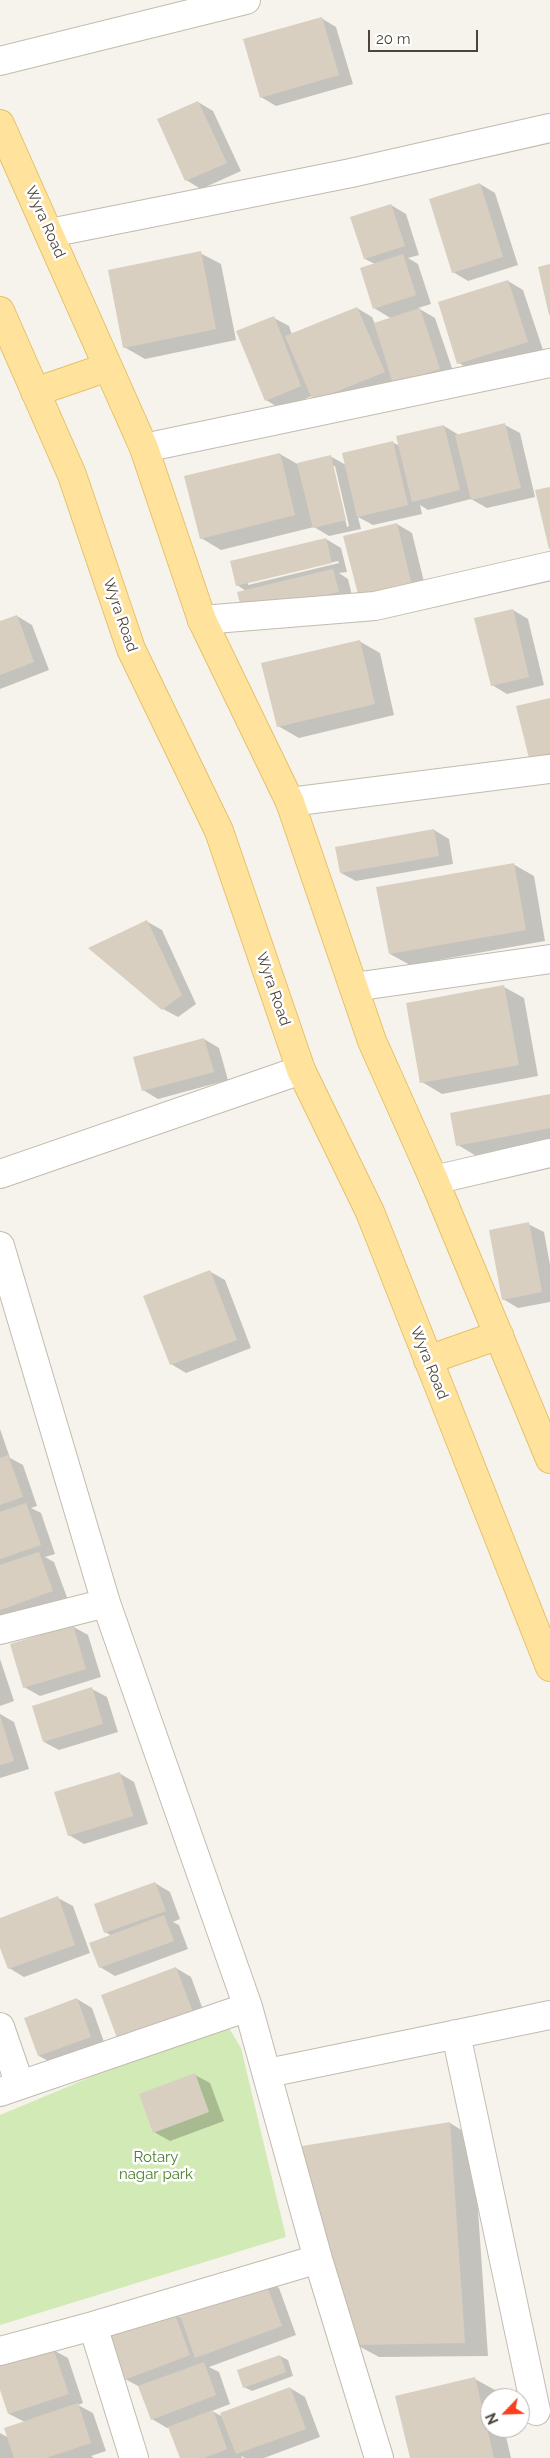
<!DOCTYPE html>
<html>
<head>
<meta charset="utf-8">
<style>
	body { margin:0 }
	#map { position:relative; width:550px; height:2458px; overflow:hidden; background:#f6f3ec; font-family:Raleway,sans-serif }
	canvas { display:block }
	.north { position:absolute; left:480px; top:2388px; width:50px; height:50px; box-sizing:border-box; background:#fff; border:1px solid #b7b4b0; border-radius:50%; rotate:246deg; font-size:14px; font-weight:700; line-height:20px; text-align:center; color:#4b4439 }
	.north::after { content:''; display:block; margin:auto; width:18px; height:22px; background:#fc3f1d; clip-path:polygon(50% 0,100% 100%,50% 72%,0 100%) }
	.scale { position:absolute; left:368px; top:30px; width:110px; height:22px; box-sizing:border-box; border:2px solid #4b4439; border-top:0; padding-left:6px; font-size:15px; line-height:18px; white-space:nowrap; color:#4b4439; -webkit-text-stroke:4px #fff; paint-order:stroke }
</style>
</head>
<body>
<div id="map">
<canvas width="550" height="2458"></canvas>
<div class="north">N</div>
<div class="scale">20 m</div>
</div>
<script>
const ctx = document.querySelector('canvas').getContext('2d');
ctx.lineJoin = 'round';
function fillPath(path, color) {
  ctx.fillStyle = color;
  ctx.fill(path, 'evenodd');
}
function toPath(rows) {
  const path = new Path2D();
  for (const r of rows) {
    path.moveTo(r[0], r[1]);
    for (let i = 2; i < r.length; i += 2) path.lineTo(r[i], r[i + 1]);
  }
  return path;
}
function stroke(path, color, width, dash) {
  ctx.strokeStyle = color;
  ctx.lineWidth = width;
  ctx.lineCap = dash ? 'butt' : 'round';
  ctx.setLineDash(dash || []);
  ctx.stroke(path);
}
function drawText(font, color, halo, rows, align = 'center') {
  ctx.font = font + ' Raleway,sans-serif';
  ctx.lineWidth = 5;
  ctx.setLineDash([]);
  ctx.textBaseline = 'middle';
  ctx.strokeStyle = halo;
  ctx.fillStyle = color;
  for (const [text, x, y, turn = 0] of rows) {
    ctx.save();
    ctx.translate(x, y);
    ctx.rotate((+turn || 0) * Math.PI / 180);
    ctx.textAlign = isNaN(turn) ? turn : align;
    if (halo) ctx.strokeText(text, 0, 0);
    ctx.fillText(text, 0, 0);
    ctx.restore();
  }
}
const green = toPath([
	[229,2028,241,2048,286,2237,0,2325,0,2115,201,2031]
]);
const shadow = toPath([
	[321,18,336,27,353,84,276,106,261,97],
	[198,102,213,111,241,171,201,189,186,180],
	[480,184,495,193,518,265,468,281,453,272],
	[391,205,406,214,419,255,408,258,418,264,431,304,418,308,435,318,455,377,329,409,312,396,281,409,266,400,274,318,289,326,292,335,357,308,372,317,375,324,392,319,374,308,375,264,365,259],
	[200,253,221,264,236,340,145,359,124,347],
	[508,281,523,290,543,350,474,372,459,363],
	[505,425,520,433,535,497,487,508,471,499,428,510,420,505,422,514,373,525,358,517,361,529,329,536,314,527,221,550,201,538,280,454,299,465,330,456,346,465,392,442,400,446,444,426,459,435],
	[332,466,335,466,349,526,347,527],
	[397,524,412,533,427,594,375,606],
	[326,539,341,548,347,572,339,573,348,579,353,600,246,591,237,585],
	[338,561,339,563,248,585,248,582],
	[513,610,528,619,544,685,507,694,492,685],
	[17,616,32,625,49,670,0,689,0,623],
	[359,641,380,653,394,715,299,738,278,726],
	[550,700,550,765,530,758],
	[434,830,449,839,453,864,356,881,341,873],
	[513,864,534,876,545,941,410,965,390,954],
	[146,921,162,930,196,1004,178,1017,163,1009],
	[504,987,524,998,538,1076,442,1094,422,1082],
	[204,1039,219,1048,228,1080,158,1099,143,1090],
	[550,1095,550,1143,478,1157,458,1145],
	[528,1224,544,1232,550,1265,550,1302,518,1308,503,1299],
	[209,1271,225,1280,251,1348,186,1373,171,1364],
	[0,1429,10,1458,23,1465,37,1506,31,1508,41,1513,55,1554,45,1557,54,1562,68,1600,0,1617],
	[72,1626,88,1635,101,1677,40,1696,24,1687],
	[0,1659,14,1701,0,1706],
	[92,1689,107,1697,118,1732,59,1750,44,1742],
	[0,1714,14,1722,29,1769,0,1778],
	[119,1773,134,1782,148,1824,84,1844,69,1835],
	[155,1883,170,1892,180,1919,173,1922,179,1925,188,1949,115,1976,100,1967,112,1936,105,1932],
	[58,1898,73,1906,90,1953,24,1977,9,1968,0,1944,0,1919],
	[176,1968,191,1977,209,2026,136,2053],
	[77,1999,92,2008,105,2045,54,2064,39,2056],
	[195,2075,210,2083,224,2121,170,2141,154,2132],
	[450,2123,473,2137,488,2356,379,2357,355,2344,298,2148],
	[264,2279,279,2288,296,2335,209,2367,219,2372,230,2404,212,2411,223,2417,290,2388,305,2397,320,2437,264,2458,245,2458,241,2456,242,2458,181,2458,170,2427,167,2428,152,2419,140,2387,125,2379,174,2313,182,2318],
	[53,2350,68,2358,83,2403,78,2405,93,2413,106,2451,91,2456,94,2458,0,2458,0,2433,9,2438,25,2422,9,2414,0,2386,0,2368],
	[280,2356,288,2360,293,2376,252,2391,244,2387],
	[475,2379,495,2390,497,2398,490,2398,490,2428,504,2428,511,2458,411,2458]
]);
const building = toPath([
	[322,17,339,75,260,98,243,39],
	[198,101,227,163,185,181,157,119],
	[480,183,503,257,452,273,429,199],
	[391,204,405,246,364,259,350,217],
	[201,251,216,329,123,348,108,270],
	[403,254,416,295,373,309,360,268],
	[550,264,550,315,549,315,538,267],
	[508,280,528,342,457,364,438,302],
	[357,307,385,372,313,401,285,336],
	[420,308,440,369,393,384,374,323],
	[274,316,301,386,265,401,236,331],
	[505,423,521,488,471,500,455,435],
	[444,425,460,490,412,502,396,436],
	[393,441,408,505,357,517,342,453],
	[280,453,295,515,200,539,184,476],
	[331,455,346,520,313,528,297,463],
	[550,487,550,549,549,549,535,490],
	[397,523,412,586,359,598,343,536],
	[326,538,332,563,236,586,230,561],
	[333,569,339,592,243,615,237,592],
	[513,609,529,677,491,686,474,618],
	[17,615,34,662,0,675,0,621],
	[360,640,375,704,277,727,261,663],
	[550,698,550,753,529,758,516,706],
	[434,829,439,856,340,873,335,847],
	[514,863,526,930,389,954,376,887],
	[147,920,182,995,162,1010,88,948],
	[504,985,519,1065,420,1083,406,1003],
	[204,1038,214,1072,142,1091,133,1057],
	[550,1094,550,1128,456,1146,450,1113],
	[529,1222,542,1292,502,1300,489,1230],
	[210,1270,237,1340,170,1365,143,1296],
	[8,1455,23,1497,0,1505,0,1458],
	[26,1503,41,1545,0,1559,0,1512],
	[39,1552,53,1591,0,1610,0,1565],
	[73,1625,86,1669,23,1688,10,1644],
	[92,1687,103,1724,43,1742,32,1706],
	[0,1716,14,1761,0,1765],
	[120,1772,133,1816,68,1836,54,1792],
	[155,1882,166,1911,104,1933,94,1904],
	[58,1896,75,1945,8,1969,0,1948,0,1918],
	[164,1915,174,1941,99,1968,89,1943],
	[176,1967,195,2018,120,2046,101,1995],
	[77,1998,91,2037,38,2056,24,2018],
	[195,2073,209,2112,153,2133,139,2094],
	[450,2122,465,2343,354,2345,296,2147],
	[264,2278,282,2326,195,2358,178,2309],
	[174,2312,190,2355,124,2380,108,2336],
	[53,2348,69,2394,8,2414,0,2390,0,2366],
	[280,2355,286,2372,243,2388,237,2370],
	[204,2362,216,2395,151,2420,138,2386],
	[475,2377,494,2458,410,2458,395,2396],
	[290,2387,306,2429,236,2454,220,2413],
	[78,2403,91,2443,46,2458,14,2458,4,2428],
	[213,2410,227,2449,204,2458,180,2458,168,2427]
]);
const minor = toPath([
	[0,61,246,0],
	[50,233,351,173,550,128],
	[144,448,550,363],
	[202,620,375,606,550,566],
	[290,802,550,769],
	[354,987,550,959],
	[0,1174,301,1070],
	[434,1180,550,1153],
	[0,1246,106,1603,248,2007,318,2259,379,2458],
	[0,1630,106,1603],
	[0,2027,20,2085],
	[456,2034,536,2411],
	[268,2073,550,2015],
	[0,2092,248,2007],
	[93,2326,134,2458],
	[0,2351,93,2326,318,2259]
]);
const primary = toPath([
	[0,124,144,448,202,620,290,802,372,1041,434,1180,550,1459],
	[0,311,72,475,131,649,219,831,301,1070,370,1212,550,1667],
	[35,392,108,367],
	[428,1360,499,1335]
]);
const streetNames = [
	["Wyra Road",45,222,66],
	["Wyra Road",120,615,71],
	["Wyra Road",273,989,71],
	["Wyra Road",429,1363,68]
];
const parkNames = [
	["Rotary",156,2157],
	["nagar park",156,2174]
];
fillPath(green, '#d2eab5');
fillPath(shadow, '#0003');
fillPath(building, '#d8cfc1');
stroke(minor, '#c2bbae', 30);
stroke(primary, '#e6c16a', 30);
stroke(minor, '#fff', 28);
stroke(primary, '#ffe39c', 28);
drawText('15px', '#4b4439', '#fff', streetNames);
drawText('15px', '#4a7f2a', '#fff', parkNames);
</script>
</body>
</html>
